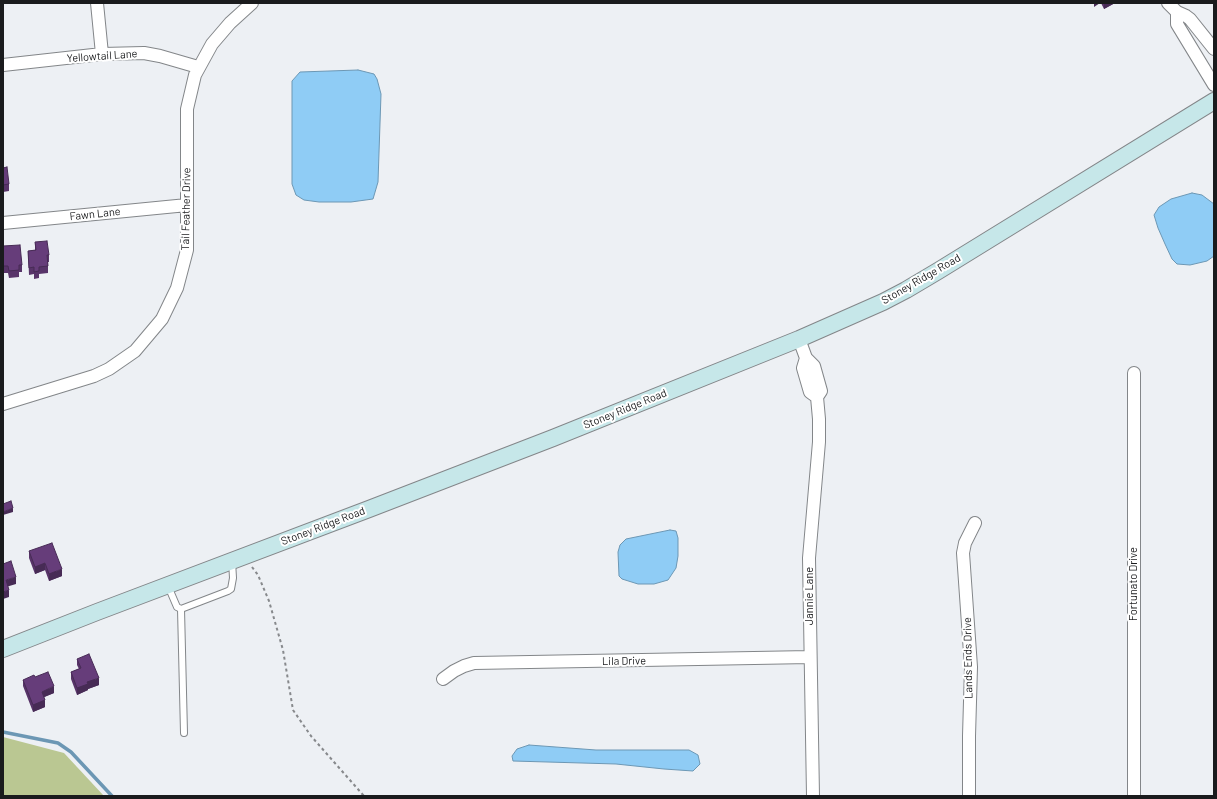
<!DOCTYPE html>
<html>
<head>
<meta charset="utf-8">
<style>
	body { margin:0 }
	#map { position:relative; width:1217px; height:799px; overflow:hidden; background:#edf0f4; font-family:Barlow,sans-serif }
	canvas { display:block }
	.frame { position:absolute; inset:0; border:4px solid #1a1b1d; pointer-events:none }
</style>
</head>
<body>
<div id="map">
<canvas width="1217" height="799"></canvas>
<div class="frame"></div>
</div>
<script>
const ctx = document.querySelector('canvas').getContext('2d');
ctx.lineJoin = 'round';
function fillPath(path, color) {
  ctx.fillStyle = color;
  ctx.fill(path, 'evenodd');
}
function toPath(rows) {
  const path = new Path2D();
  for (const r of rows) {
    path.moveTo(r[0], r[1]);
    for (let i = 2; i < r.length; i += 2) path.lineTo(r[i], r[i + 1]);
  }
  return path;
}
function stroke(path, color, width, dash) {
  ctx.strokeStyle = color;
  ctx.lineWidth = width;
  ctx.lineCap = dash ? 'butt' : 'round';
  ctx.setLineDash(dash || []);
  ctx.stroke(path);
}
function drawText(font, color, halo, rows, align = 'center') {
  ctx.font = font + ' Barlow,sans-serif';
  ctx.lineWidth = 4;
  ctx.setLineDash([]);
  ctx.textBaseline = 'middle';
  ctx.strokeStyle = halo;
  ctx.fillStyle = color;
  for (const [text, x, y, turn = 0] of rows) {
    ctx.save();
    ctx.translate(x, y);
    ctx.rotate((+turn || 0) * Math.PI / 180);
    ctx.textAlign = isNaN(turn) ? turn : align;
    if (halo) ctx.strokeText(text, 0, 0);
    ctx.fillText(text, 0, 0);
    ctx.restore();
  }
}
const green = toPath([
	[3,737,64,753,104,796,3,796]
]);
const water = toPath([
	[358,70,374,74,377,79,381,94,378,182,373,199,351,202,319,202,304,200,296,195,292,184,292,81,300,72,358,70],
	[1192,193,1202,195,1214,204,1214,256,1207,261,1190,265,1177,264,1172,259,1165,244,1158,228,1154,215,1159,207,1171,199,1192,193],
	[670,530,676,531,678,538,678,556,676,568,668,580,654,584,638,584,622,579,619,576,618,552,620,545,626,539,670,530],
	[529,745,596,750,689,750,698,755,700,764,693,771,664,769,616,764,513,761,512,756,517,749,529,745]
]);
const stream = toPath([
	[3,732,58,743,71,752,112,796]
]);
const path = toPath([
	[252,567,258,575,269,601,283,650,293,710,311,736,364,796]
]);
const lane = toPath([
	[168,586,177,607,181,609,228,591,231,589,233,578,232,561],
	[181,609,184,733]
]);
const street = toPath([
	[97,3,102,54],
	[1168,3,1177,12],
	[1214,49,1190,19,1186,16,1177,12,1177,24,1214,85],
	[3,65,102,54,144,53,160,56,198,67],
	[3,223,187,205],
	[799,339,806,358,814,366,821,391,817,397,819,419,819,442,809,558,813,796],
	[806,358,803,368,810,392,817,397],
	[1134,373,1134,796],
	[3,404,94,376,109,369,135,351,162,319,177,288,187,250,187,109,195,75,212,44,230,23,252,3],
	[443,679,454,671,464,666,474,663,810,657],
	[969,796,969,736,971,667,963,553,965,543,975,523]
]);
const secondary = toPath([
	[3,649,97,612,369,509,553,438,799,339,883,302,906,290,938,271,1214,101]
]);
const wall = toPath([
	[1101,3,1115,3,1104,9],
	[3,168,9,184,9,191,3,192],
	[35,242,49,255,49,262,48,262,48,273,39,274,39,278,34,279,34,274,29,275,28,251,35,250],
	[3,246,22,265,22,272,19,272,19,277,9,278,8,273,3,273],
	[29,551,62,576,49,581,45,570,35,574,29,558],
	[77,659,99,685,88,689,88,690,77,695,71,679,71,672,79,669,77,665],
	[35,677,54,693,44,697,45,707,33,712,23,686,23,680]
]);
const shadedWall = toPath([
	[1094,3,1100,3,1094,7],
	[1104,3,1115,3,1104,9],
	[13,508,13,512,3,515,3,512],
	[45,563,45,570,35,574,35,567],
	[62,569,62,576,49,581,49,574],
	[16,577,16,584,6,587,6,580],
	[9,590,9,597,3,599,3,592],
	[99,678,99,685,88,689,88,690,77,695,77,688,87,682],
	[54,686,54,693,42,698,42,692],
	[45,700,45,707,33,712,33,705]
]);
const building = toPath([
	[7,167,9,184,3,185,3,168,7,167],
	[47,241,49,255,47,255,48,266,39,267,39,271,34,272,34,267,29,268,28,251,36,250,35,242,47,241],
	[20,245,22,265,19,265,19,270,9,271,8,266,3,266,3,246,20,245],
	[11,501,13,508,3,512,3,504,11,501],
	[52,543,62,569,49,574,45,563,35,567,29,551,52,543],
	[11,561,16,577,6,580,9,590,3,592,3,564,11,561],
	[89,654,99,678,87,682,88,684,77,688,71,672,81,668,77,659,89,654],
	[48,672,54,686,42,692,45,700,33,705,23,680,34,675,35,677,48,672]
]);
const streetNames = [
	["Yellowtail Lane",102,56,-4],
	["Tail Feather Drive",186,209,-89],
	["Fawn Lane",95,214,-6],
	["Stoney Ridge Road",921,279,-30],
	["Stoney Ridge Road",625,409,-22],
	["Stoney Ridge Road",323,526,-21],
	["Fortunato Drive",1133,584,-90],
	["Jannie Lane",809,596,-90],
	["Lands Ends Drive",968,658,-91],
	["Lila Drive",624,661,-1]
];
fillPath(green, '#bac792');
fillPath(water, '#8fccf5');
stroke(water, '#6c97b4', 1);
stroke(stream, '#6c97b4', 3.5);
stroke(lane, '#838689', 8);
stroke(street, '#838689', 14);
stroke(secondary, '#838689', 18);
stroke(path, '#87898c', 2, [3, 3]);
stroke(lane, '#fff', 6);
stroke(street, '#fff', 12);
stroke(secondary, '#c6e7e9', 16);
fillPath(wall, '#583469');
fillPath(shadedWall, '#472b55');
fillPath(building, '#663d7a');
stroke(building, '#472b55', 1);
drawText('11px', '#1a1b1d', '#fff', streetNames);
</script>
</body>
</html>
